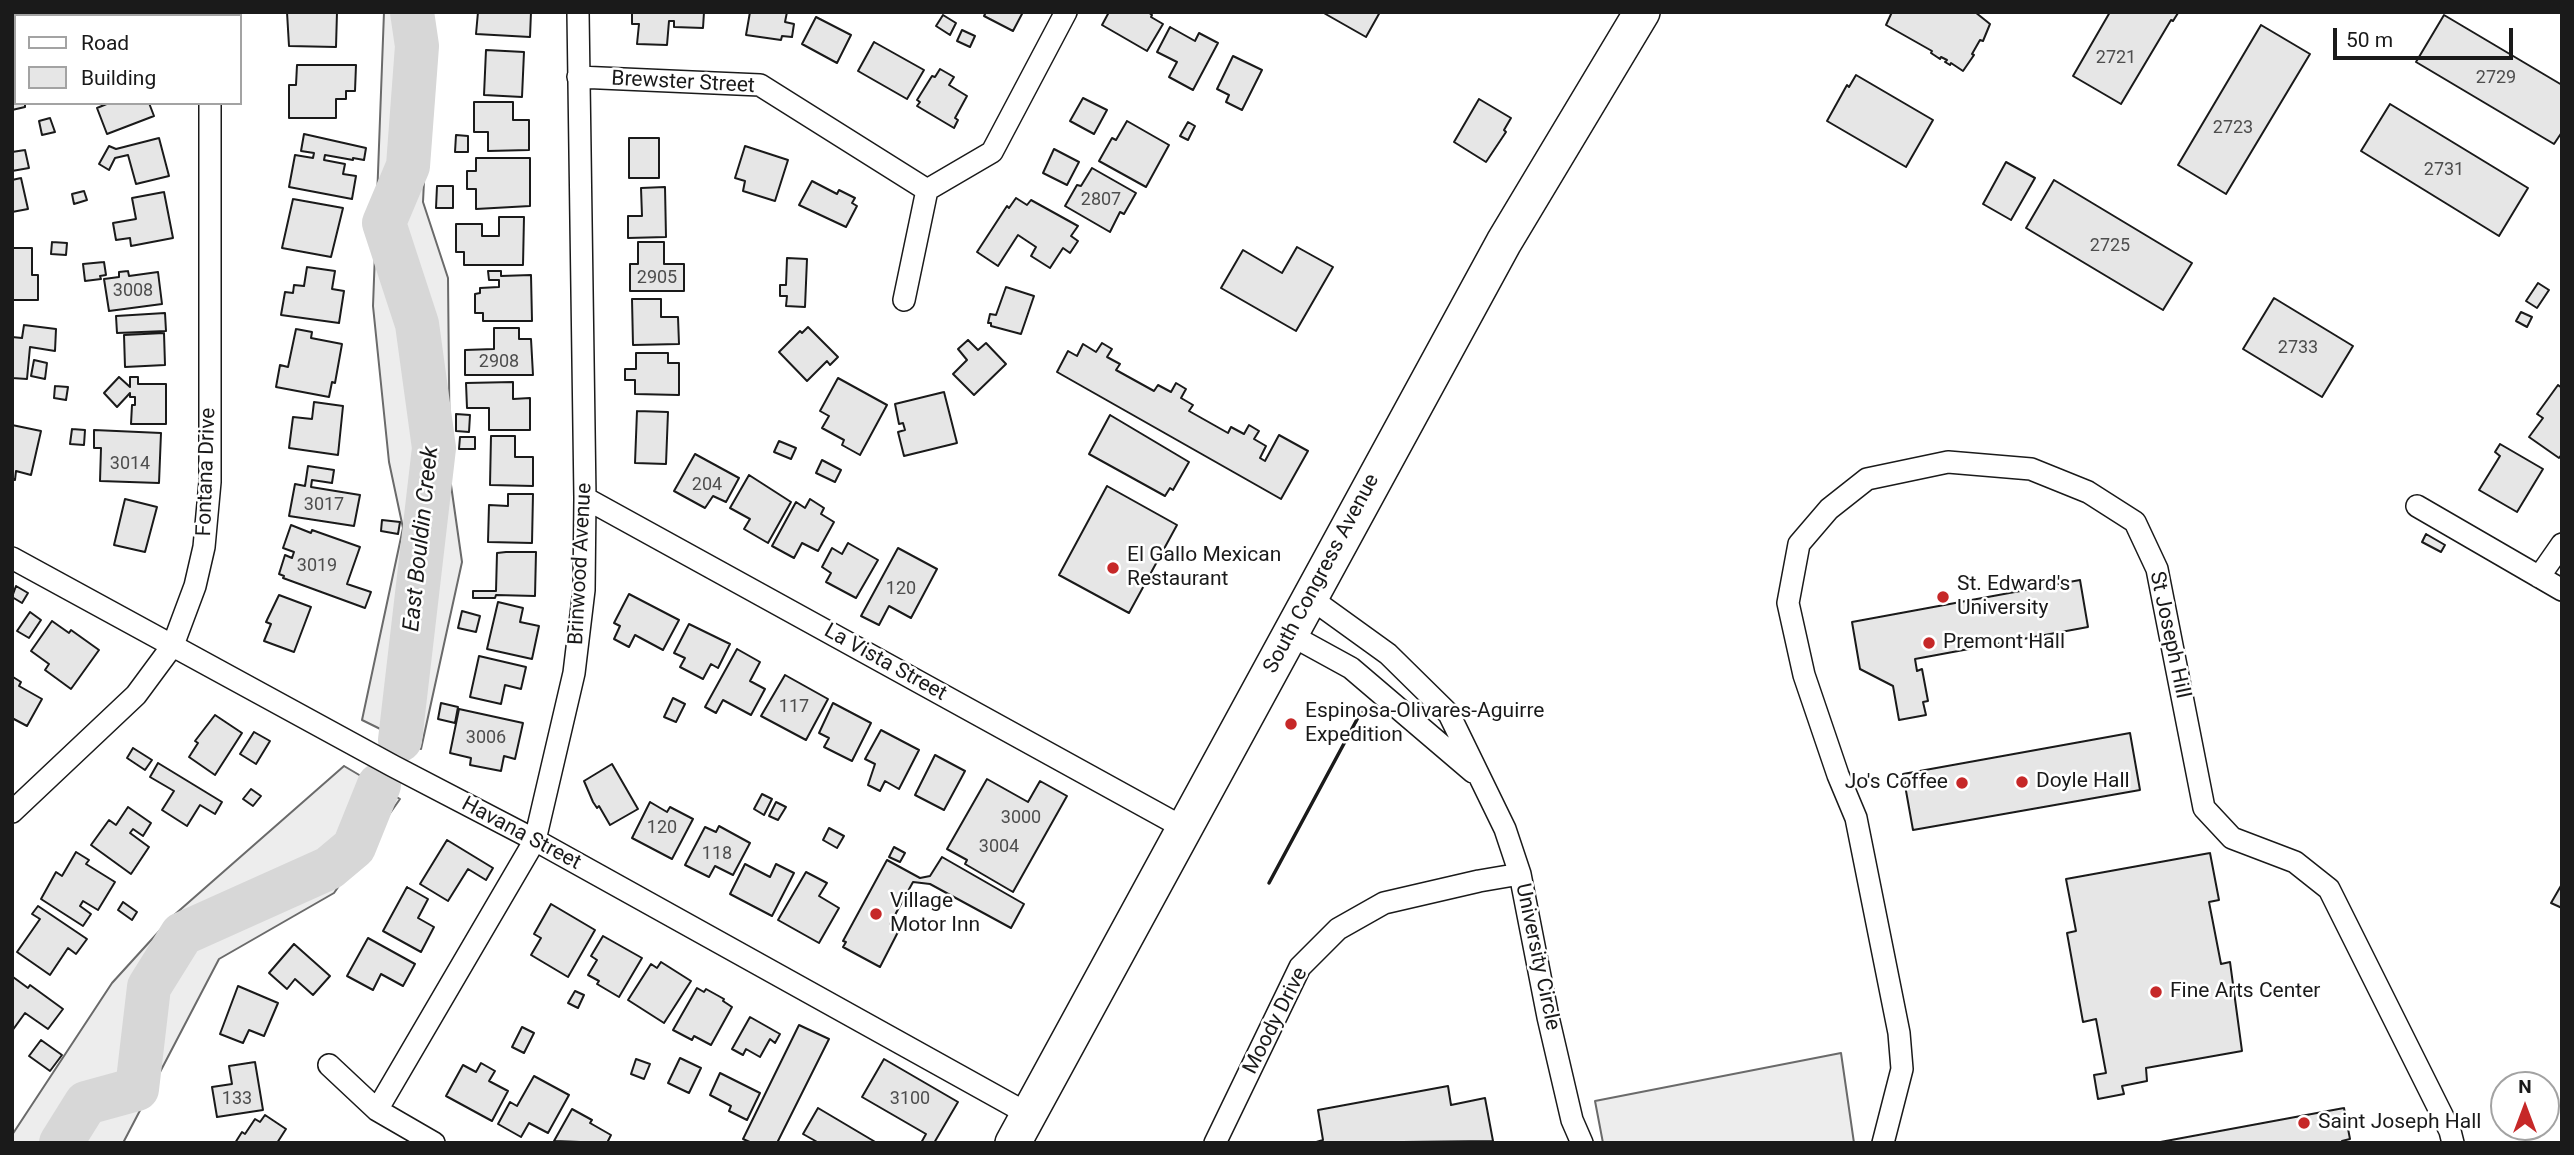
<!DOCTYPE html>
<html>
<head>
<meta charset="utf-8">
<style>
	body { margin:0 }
	#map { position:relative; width:2574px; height:1155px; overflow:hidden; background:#fff; font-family:Roboto,sans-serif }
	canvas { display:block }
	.frame { position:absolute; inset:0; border:14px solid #1a1a1a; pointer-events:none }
	.legend { position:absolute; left:14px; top:14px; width:228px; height:91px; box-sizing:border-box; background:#fff; border:2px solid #a3a3a3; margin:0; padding:9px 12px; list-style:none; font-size:21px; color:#1a1a1a }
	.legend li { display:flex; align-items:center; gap:14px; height:35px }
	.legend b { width:35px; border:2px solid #a3a3a3 }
	.north { position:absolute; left:2490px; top:1071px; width:70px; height:70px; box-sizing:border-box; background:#fff; border:2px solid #a3a3a3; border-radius:50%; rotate:0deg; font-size:19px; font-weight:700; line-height:28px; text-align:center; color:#1a1a1a }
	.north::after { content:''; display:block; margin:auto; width:24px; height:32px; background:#c62828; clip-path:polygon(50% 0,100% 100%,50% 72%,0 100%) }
	.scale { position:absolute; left:2333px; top:28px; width:180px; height:32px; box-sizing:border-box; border:4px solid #1a1a1a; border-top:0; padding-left:9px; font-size:21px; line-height:24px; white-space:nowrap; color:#1a1a1a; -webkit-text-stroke:5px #fff; paint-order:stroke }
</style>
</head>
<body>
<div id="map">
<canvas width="2574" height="1155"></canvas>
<div class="frame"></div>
<ul class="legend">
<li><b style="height:9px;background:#fff"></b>Road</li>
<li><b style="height:19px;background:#e6e6e6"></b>Building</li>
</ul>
<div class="north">N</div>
<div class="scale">50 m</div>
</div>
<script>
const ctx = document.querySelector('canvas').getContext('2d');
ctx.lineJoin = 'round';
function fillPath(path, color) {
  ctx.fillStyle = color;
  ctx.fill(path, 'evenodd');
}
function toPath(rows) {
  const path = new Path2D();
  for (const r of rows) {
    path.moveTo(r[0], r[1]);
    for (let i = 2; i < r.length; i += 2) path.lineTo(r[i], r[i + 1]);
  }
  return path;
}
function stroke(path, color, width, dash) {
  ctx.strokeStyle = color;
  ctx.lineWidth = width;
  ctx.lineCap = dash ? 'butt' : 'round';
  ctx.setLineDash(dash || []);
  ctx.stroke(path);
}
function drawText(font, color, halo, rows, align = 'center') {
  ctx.font = font + ' Roboto,sans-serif';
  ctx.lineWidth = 5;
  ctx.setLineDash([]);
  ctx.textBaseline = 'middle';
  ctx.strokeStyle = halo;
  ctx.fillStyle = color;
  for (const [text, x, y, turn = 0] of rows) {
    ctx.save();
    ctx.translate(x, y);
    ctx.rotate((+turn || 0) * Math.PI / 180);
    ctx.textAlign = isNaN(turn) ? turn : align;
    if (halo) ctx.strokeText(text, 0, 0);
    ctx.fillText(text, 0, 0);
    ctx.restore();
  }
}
const built = toPath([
	[384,12,432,12,423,202,448,278,450,478,462,562,421,749,362,720,403,528,389,462,373,306,384,12],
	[344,766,400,799,334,893,219,959,123,1143,12,1143,12,1135,112,983,173,916,344,766],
	[1841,1053,1854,1143,1603,1143,1595,1101,1841,1053]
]);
const river = toPath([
	[400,740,434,448,417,324,384,223,408,166,417,46,412,12],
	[61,1143,86,1103,137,1089,149,987,182,934,329,868,354,847,379,785]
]);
const building = toPath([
	[102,12,138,12,139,16,101,16,102,12],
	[287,12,337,12,336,47,289,46,287,12],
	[478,12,531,12,530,37,476,34,478,12],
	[632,12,704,12,703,28,674,27,674,21,669,21,667,45,637,44,639,24,632,24,632,12],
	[750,12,787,12,785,22,794,24,792,37,782,36,781,40,746,35,750,12],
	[986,12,1023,12,1013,31,984,16,986,12],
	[1109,12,1148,12,1152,15,1151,17,1163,24,1147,51,1102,25,1109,12],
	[1322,12,1380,12,1366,37,1322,12],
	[1892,12,1975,12,1990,24,1983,41,1980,40,1972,54,1974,55,1963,71,1951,63,1950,65,1945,62,1947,60,1941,57,1940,59,1931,53,1932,51,1886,25,1892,12],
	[2110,12,2178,13,2173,21,2171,20,2121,104,2073,76,2110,12],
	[943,15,956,23,950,35,936,26,943,15],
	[2444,15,2562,85,2562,132,2554,144,2416,62,2444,15],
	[816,17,851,35,837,63,802,44,816,17],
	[2261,25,2310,54,2226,194,2178,165,2261,25],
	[1170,27,1195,41,1199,33,1218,43,1193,90,1169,77,1177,62,1157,52,1170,27],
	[962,30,975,36,970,47,957,41,962,30],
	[874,42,924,70,907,99,858,71,874,42],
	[486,50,524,52,522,97,484,95,486,50],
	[1233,56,1262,70,1242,110,1226,102,1229,95,1217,89,1233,56],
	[297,65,356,65,355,91,346,91,346,99,336,99,336,118,289,118,289,85,296,85,297,65],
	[940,69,954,77,949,85,967,96,955,118,958,120,954,128,917,106,920,102,917,100,932,76,935,77,940,69],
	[1856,75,1933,120,1906,167,1827,121,1847,85,1849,87,1856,75],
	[16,83,16,103,25,103,25,107,12,110,12,84,16,83],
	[1083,98,1107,110,1094,134,1070,121,1083,98],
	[1479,99,1511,118,1504,130,1506,132,1486,162,1454,142,1479,99],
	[474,102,513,102,513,120,529,120,529,150,488,151,488,132,474,132,474,102],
	[149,103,154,116,107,134,97,108,109,103,149,103],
	[2390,104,2528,188,2499,236,2361,151,2390,104],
	[50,118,55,132,42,135,39,121,50,118],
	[1127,121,1169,145,1146,187,1099,161,1112,138,1116,140,1127,121],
	[1188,122,1195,126,1188,140,1180,136,1188,122],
	[304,134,366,148,364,160,353,158,353,160,325,155,324,160,345,164,343,174,356,176,352,199,289,187,295,155,313,158,314,153,301,151,304,134],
	[456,135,468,136,468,152,455,152,456,135],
	[159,138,169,176,136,184,128,155,115,158,109,170,99,164,109,146,116,149,159,138],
	[629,138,659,138,659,178,629,178,629,138],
	[745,146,788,160,775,201,743,191,745,181,735,178,745,146],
	[1054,149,1079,162,1067,185,1043,173,1054,149],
	[25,150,29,168,12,171,12,152,25,150],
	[476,158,530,158,530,206,476,209,476,189,467,189,467,171,476,171,476,158],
	[2006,162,2035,178,2011,220,1983,204,2006,162],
	[1092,168,1136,193,1124,214,1120,212,1110,232,1065,206,1077,185,1081,186,1092,168],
	[21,178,28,209,12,212,12,180,21,178],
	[2054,180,2192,263,2163,310,2026,228,2054,180],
	[812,181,837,194,839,190,855,198,852,203,857,206,846,227,799,205,812,181],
	[437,186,453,186,453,208,436,208,437,186],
	[665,187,666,237,628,238,628,216,642,216,641,188,665,187],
	[84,191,87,200,74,204,72,194,84,191],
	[164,192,173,238,131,246,130,238,116,240,113,223,136,219,132,198,164,192],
	[1016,198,1027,205,1031,200,1078,226,1071,236,1078,241,1070,253,1063,248,1050,268,1031,256,1036,247,1018,235,998,266,977,252,1007,206,1009,208,1016,198],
	[293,199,343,208,331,257,282,248,293,199],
	[499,217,524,217,523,265,464,265,464,252,456,252,456,224,482,224,482,236,499,236,499,217],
	[52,242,67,243,66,255,51,254,52,242],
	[638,242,664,242,664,264,684,264,684,291,630,291,630,264,638,264,638,242],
	[1297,247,1333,267,1296,331,1221,288,1243,250,1282,273,1297,247],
	[12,248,32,248,32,275,38,275,38,300,12,300,12,248],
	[787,258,807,259,805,307,786,306,787,296,780,296,780,285,786,285,787,258],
	[104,262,106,275,100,276,101,279,85,281,83,264,104,262],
	[307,267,335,271,332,289,344,291,339,323,281,315,285,292,293,293,294,285,304,286,307,267],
	[128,271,129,276,158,272,162,304,109,311,104,279,119,277,119,272,128,271],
	[488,271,501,271,501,276,531,275,532,321,483,321,483,313,475,313,475,294,480,293,480,288,499,287,499,280,489,280,488,271],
	[2538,283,2549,290,2537,308,2526,301,2538,283],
	[1006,287,1034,296,1021,334,991,326,991,323,988,323,990,314,996,315,1006,287],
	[2274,298,2353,346,2322,397,2243,349,2274,298],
	[632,299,661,299,661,317,678,317,679,344,633,345,632,299],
	[2521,312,2532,317,2527,327,2516,321,2521,312],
	[165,313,166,331,117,333,116,316,165,313],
	[24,325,56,329,55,351,30,347,27,379,12,378,12,337,22,338,24,325],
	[808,327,838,357,830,365,827,361,807,381,779,352,800,331,802,333,808,327],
	[494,328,519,328,519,339,531,339,533,375,465,375,465,350,494,349,494,328],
	[296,329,312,332,311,338,342,344,335,383,332,382,329,397,276,387,280,365,288,367,296,329],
	[164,333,165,365,125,367,124,335,164,333],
	[968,340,978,350,986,343,1006,364,974,395,953,374,967,360,958,349,968,340],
	[1102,343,1112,349,1107,357,1120,364,1116,370,1154,391,1158,385,1171,392,1176,383,1186,389,1181,398,1193,405,1189,411,1228,433,1231,427,1244,434,1249,425,1259,431,1254,439,1266,446,1260,458,1265,461,1279,435,1308,451,1281,499,1057,372,1068,351,1077,356,1083,344,1096,352,1102,343],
	[636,353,668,353,668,363,679,363,679,395,635,394,635,380,625,380,625,369,636,369,636,353],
	[34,360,47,363,45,379,31,376,34,360],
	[119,377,130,387,130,377,138,377,138,384,166,384,166,424,131,424,132,405,135,405,135,397,130,397,130,393,117,407,104,393,119,377],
	[838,378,887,405,860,455,842,445,844,440,822,428,829,416,820,411,838,378],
	[513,382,513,399,530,398,530,430,489,430,489,408,467,408,466,383,513,382],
	[2558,385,2562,388,2562,454,2559,458,2529,437,2543,418,2537,414,2558,385],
	[55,386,68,387,66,400,54,398,55,386],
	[944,392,957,443,904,456,898,432,905,430,903,423,899,424,895,404,944,392],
	[314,402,343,406,338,455,289,448,293,417,312,419,314,402],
	[637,411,668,412,666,464,635,463,637,411],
	[456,414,470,415,469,432,456,431,456,414],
	[1110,415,1189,462,1173,490,1170,488,1165,496,1089,454,1110,415],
	[12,425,41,431,31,475,16,471,15,480,12,479,12,425],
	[72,429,85,430,84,445,70,444,72,429],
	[94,430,161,433,159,483,100,481,101,448,94,448,94,430],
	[491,436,515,436,515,457,533,457,533,486,490,485,491,436],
	[460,437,475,437,475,449,459,449,460,437],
	[779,441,796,448,791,459,774,452,779,441],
	[2500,444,2543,469,2517,512,2479,490,2500,456,2495,452,2500,444],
	[695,454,739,478,726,502,713,496,705,508,674,491,695,454],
	[822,460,841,470,835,482,816,473,822,460],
	[308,466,334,470,332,483,312,480,311,487,360,495,354,526,289,516,295,484,305,486,308,466],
	[749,475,791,502,768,543,744,529,750,519,730,508,749,475],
	[1107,486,1177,525,1129,613,1059,575,1107,486],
	[508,494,533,494,532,543,488,542,489,505,508,506,508,494],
	[125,499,157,507,145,552,114,545,125,499],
	[810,499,824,508,821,514,834,522,818,551,802,543,794,558,772,546,796,502,805,508,810,499],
	[382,520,400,522,398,534,381,531,382,520],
	[291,525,311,533,312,530,360,547,347,584,371,592,365,608,283,578,284,576,279,574,285,555,292,558,294,552,283,548,291,525],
	[2426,534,2445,545,2441,552,2422,542,2426,534],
	[848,543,878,560,856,598,826,582,831,573,822,567,832,548,842,554,848,543],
	[898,548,937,569,911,618,889,606,879,625,861,616,898,548],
	[506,552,536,552,535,596,496,595,495,598,473,598,473,591,496,591,497,553,506,552],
	[2080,580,2088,627,1915,659,1917,671,1922,669,1928,701,1923,702,1926,715,1899,720,1893,686,1860,669,1852,622,2080,580],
	[16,586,28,593,22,603,12,597,16,586],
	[629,594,679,620,663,650,635,635,629,647,614,639,620,626,614,623,629,594],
	[279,595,311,607,294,652,264,641,271,624,266,622,279,595],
	[498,602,523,608,520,622,539,626,532,659,487,649,498,602],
	[462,611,480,616,476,632,458,628,462,611],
	[30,612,41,620,29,638,17,631,30,612],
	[52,621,69,633,71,630,99,650,71,689,45,670,49,664,31,651,52,621],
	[689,624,730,644,718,668,711,664,703,679,680,667,685,658,674,653,689,624],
	[737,649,760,662,750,681,765,689,751,715,723,700,716,713,705,707,737,649],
	[479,656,526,667,521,689,505,685,501,704,470,697,479,656],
	[785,675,828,699,806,740,761,716,785,675],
	[13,677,21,682,19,686,42,699,27,726,12,718,13,677],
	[673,698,685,704,676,722,664,717,673,698],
	[441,703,458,707,455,723,438,719,441,703],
	[833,703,871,723,852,761,824,747,829,738,819,733,833,703],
	[459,709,523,723,515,759,504,756,501,771,470,765,471,758,450,753,459,709],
	[215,715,242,733,215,775,189,757,198,743,195,741,215,715],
	[881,730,919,750,899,789,885,781,880,791,868,785,875,764,865,759,881,730],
	[254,732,270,741,256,764,240,754,254,732],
	[2130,733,2140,790,1913,830,1903,774,2130,733],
	[133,748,152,760,145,770,127,758,133,748],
	[935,755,965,771,944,810,915,795,935,755],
	[158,763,222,802,215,814,200,805,187,826,162,810,174,791,150,777,158,763],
	[612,764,638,809,610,825,599,806,597,808,593,802,584,781,612,764],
	[987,779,1028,802,1040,781,1067,796,1013,892,965,864,967,860,947,849,987,779],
	[251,789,261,796,253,806,243,799,251,789],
	[762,794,772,799,764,815,754,809,762,794],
	[650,802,667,812,670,807,693,819,672,859,632,838,650,802],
	[776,802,786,807,778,820,769,816,776,802],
	[128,807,151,823,143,836,133,829,130,833,149,847,131,874,91,845,109,820,116,825,128,807],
	[719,826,750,843,733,875,715,866,709,877,685,865,705,827,716,832,719,826],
	[829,828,844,836,837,848,823,840,829,828],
	[447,840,493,868,486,880,468,869,448,901,420,884,447,840],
	[894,847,905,853,900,862,889,857,894,847],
	[76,852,89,860,86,864,115,882,98,910,83,901,80,906,91,914,83,926,41,899,56,872,62,876,76,852],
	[2210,853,2219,900,2209,902,2221,964,2230,962,2242,1051,2146,1068,2147,1081,2122,1086,2124,1094,2098,1099,2094,1075,2106,1073,2096,1019,2083,1022,2067,933,2076,931,2066,879,2210,853],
	[942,857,1024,904,1011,928,930,884,913,882,890,924,899,930,880,967,843,947,846,942,843,941,887,860,920,878,930,876,942,857],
	[745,864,770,877,776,864,794,873,772,916,730,894,745,864],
	[806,872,827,883,819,896,839,908,819,943,778,920,806,872],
	[2562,884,2562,908,2551,903,2562,884],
	[407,887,428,899,418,918,434,927,421,952,383,931,407,887],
	[123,902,137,912,132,920,118,910,123,902],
	[551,904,595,930,568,977,531,955,541,938,534,934,551,904],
	[38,906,87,939,76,954,68,948,50,975,17,952,40,919,32,914,38,906],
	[603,936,642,958,619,997,597,984,599,981,588,975,597,960,591,956,603,936],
	[368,938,415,964,403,986,381,974,373,990,347,976,368,938],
	[294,944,330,976,313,995,295,979,287,989,269,973,294,944],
	[661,962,691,981,664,1023,628,1000,651,964,657,968,661,962],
	[13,977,28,988,30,985,63,1009,48,1029,25,1013,12,1031,13,977],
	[238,986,278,1003,264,1036,249,1030,243,1043,220,1034,238,986],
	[697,988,704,992,706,989,724,999,723,1001,732,1007,711,1045,694,1036,692,1040,673,1030,697,988],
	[575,991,584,995,578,1008,568,1003,575,991],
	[750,1017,780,1034,775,1043,770,1039,760,1057,746,1049,743,1055,732,1049,750,1017],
	[799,1025,829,1039,777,1143,752,1143,743,1139,799,1025],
	[522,1027,534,1033,524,1053,512,1047,522,1027],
	[41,1040,62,1055,50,1071,29,1056,41,1040],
	[680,1058,701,1068,689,1093,668,1083,680,1058],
	[636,1059,650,1064,644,1079,631,1074,636,1059],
	[884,1059,958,1102,934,1143,921,1143,926,1134,862,1097,884,1059],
	[255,1062,263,1110,217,1117,212,1087,232,1084,229,1066,255,1062],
	[481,1063,495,1071,489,1081,508,1091,492,1121,446,1096,463,1065,476,1072,481,1063],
	[720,1073,760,1093,747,1120,729,1111,731,1106,710,1095,720,1073],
	[534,1076,569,1095,548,1133,529,1123,521,1137,498,1124,510,1102,517,1106,534,1076],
	[1448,1086,1451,1105,1485,1098,1493,1141,1313,1143,1323,1140,1318,1110,1448,1086],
	[818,1108,877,1143,819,1143,803,1134,818,1108],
	[2344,1108,2350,1139,2342,1141,2342,1143,2155,1143,2344,1108],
	[572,1109,592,1120,590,1123,611,1135,607,1143,554,1141,572,1109],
	[265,1115,286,1129,277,1143,235,1143,242,1132,245,1134,255,1119,260,1122,265,1115]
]);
const minor = toPath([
	[197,12,198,16],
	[578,77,760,85,927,190],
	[927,190,992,152,1066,12],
	[904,300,927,190],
	[585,498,1184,828],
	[2417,506,2562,590],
	[12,558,393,766,535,840,1028,1114],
	[2539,577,2562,544],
	[1309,597,1388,654,1449,714,1505,829,1520,874,1548,1017,1572,1120,1582,1143],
	[1289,634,1351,668,1473,772],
	[12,812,136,695,173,645,195,586,204,547,210,482,210,103],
	[329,1065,377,1110,434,1143],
	[377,1110,535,840,574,673,584,590,585,498,578,12],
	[1215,1143,1300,967,1338,929,1384,903,1479,881,1520,874],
	[1883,1143,1902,1069,1899,1033,1856,818,1838,775,1804,675,1788,603,1799,544,1829,509,1867,479,1948,462,2031,469,2088,492,2135,522,2157,569,2204,808,2232,838,2295,862,2329,889,2450,1131,2453,1143]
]);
const primary = toPath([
	[1013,1143,1504,242,1642,12]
]);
const wall = toPath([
	[1269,883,1361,712]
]);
const markers = [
	[1113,568,7,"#c62828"],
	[1943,597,7,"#c62828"],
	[1929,643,7,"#c62828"],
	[1291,724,7,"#c62828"],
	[2022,782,7,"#c62828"],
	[1962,783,7,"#c62828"],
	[876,914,7,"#c62828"],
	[2156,992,7,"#c62828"],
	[2304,1123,7,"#c62828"]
];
const numberNames = [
	["2721",2116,58],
	["2729",2496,78],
	["2723",2233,128],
	["2731",2444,170],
	["2807",1101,200],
	["2725",2110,246],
	["2905",657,278],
	["3008",133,291],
	["2733",2298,348],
	["2908",499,362],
	["3014",130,464],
	["204",707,485],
	["3017",324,505],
	["3019",317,566],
	["120",901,589],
	["117",794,707],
	["3006",486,738],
	["3000",1021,818],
	["120",662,828],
	["3004",999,847],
	["118",717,854],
	["133",237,1099],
	["3100",910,1099]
];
const streetNames = [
	["Brewster Street",683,83,3],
	["Fontana Drive",207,472,-88],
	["Brinwood Avenue",581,564,-87],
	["South Congress Avenue",1322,574,-62],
	["St Joseph Hill",2169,635,78],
	["La Vista Street",885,663,29],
	["Havana Street",521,834,28],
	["University Circle",1537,957,78],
	["Moody Drive",1276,1021,-63]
];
const poiNames = [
	["El Gallo Mexican",1127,556],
	["Restaurant",1127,580],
	["St. Edward's",1957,585],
	["University",1957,609],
	["Premont Hall",1943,643],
	["Espinosa-Olivares-Aguirre",1305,712],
	["Expedition",1305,736],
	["Doyle Hall",2036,782],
	["Jo's Coffee",1948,783,"right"],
	["Village",890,902],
	["Motor Inn",890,926],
	["Fine Arts Center",2170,992],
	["Saint Joseph Hall",2318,1123]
];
const waterNames = [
	["East Bouldin Creek",422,539,-84]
];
fillPath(built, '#ededed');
stroke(built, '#6a6a6a', 2);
stroke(river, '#d7d7d7', 44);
fillPath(building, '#e6e6e6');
stroke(building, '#1a1a1a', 2);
stroke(minor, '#1a1a1a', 24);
stroke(primary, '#1a1a1a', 38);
stroke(minor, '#fff', 21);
stroke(primary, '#fff', 35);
stroke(wall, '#1a1a1a', 3.5);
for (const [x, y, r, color] of markers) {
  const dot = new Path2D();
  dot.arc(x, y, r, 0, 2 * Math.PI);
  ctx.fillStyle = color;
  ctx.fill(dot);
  stroke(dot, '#fff', 2.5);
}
drawText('18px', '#4d4d4d', null, numberNames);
drawText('21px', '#1a1a1a', '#fff', streetNames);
drawText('21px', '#1a1a1a', '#fff', poiNames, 'left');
drawText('italic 23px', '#1a1a1a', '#fff', waterNames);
</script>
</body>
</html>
